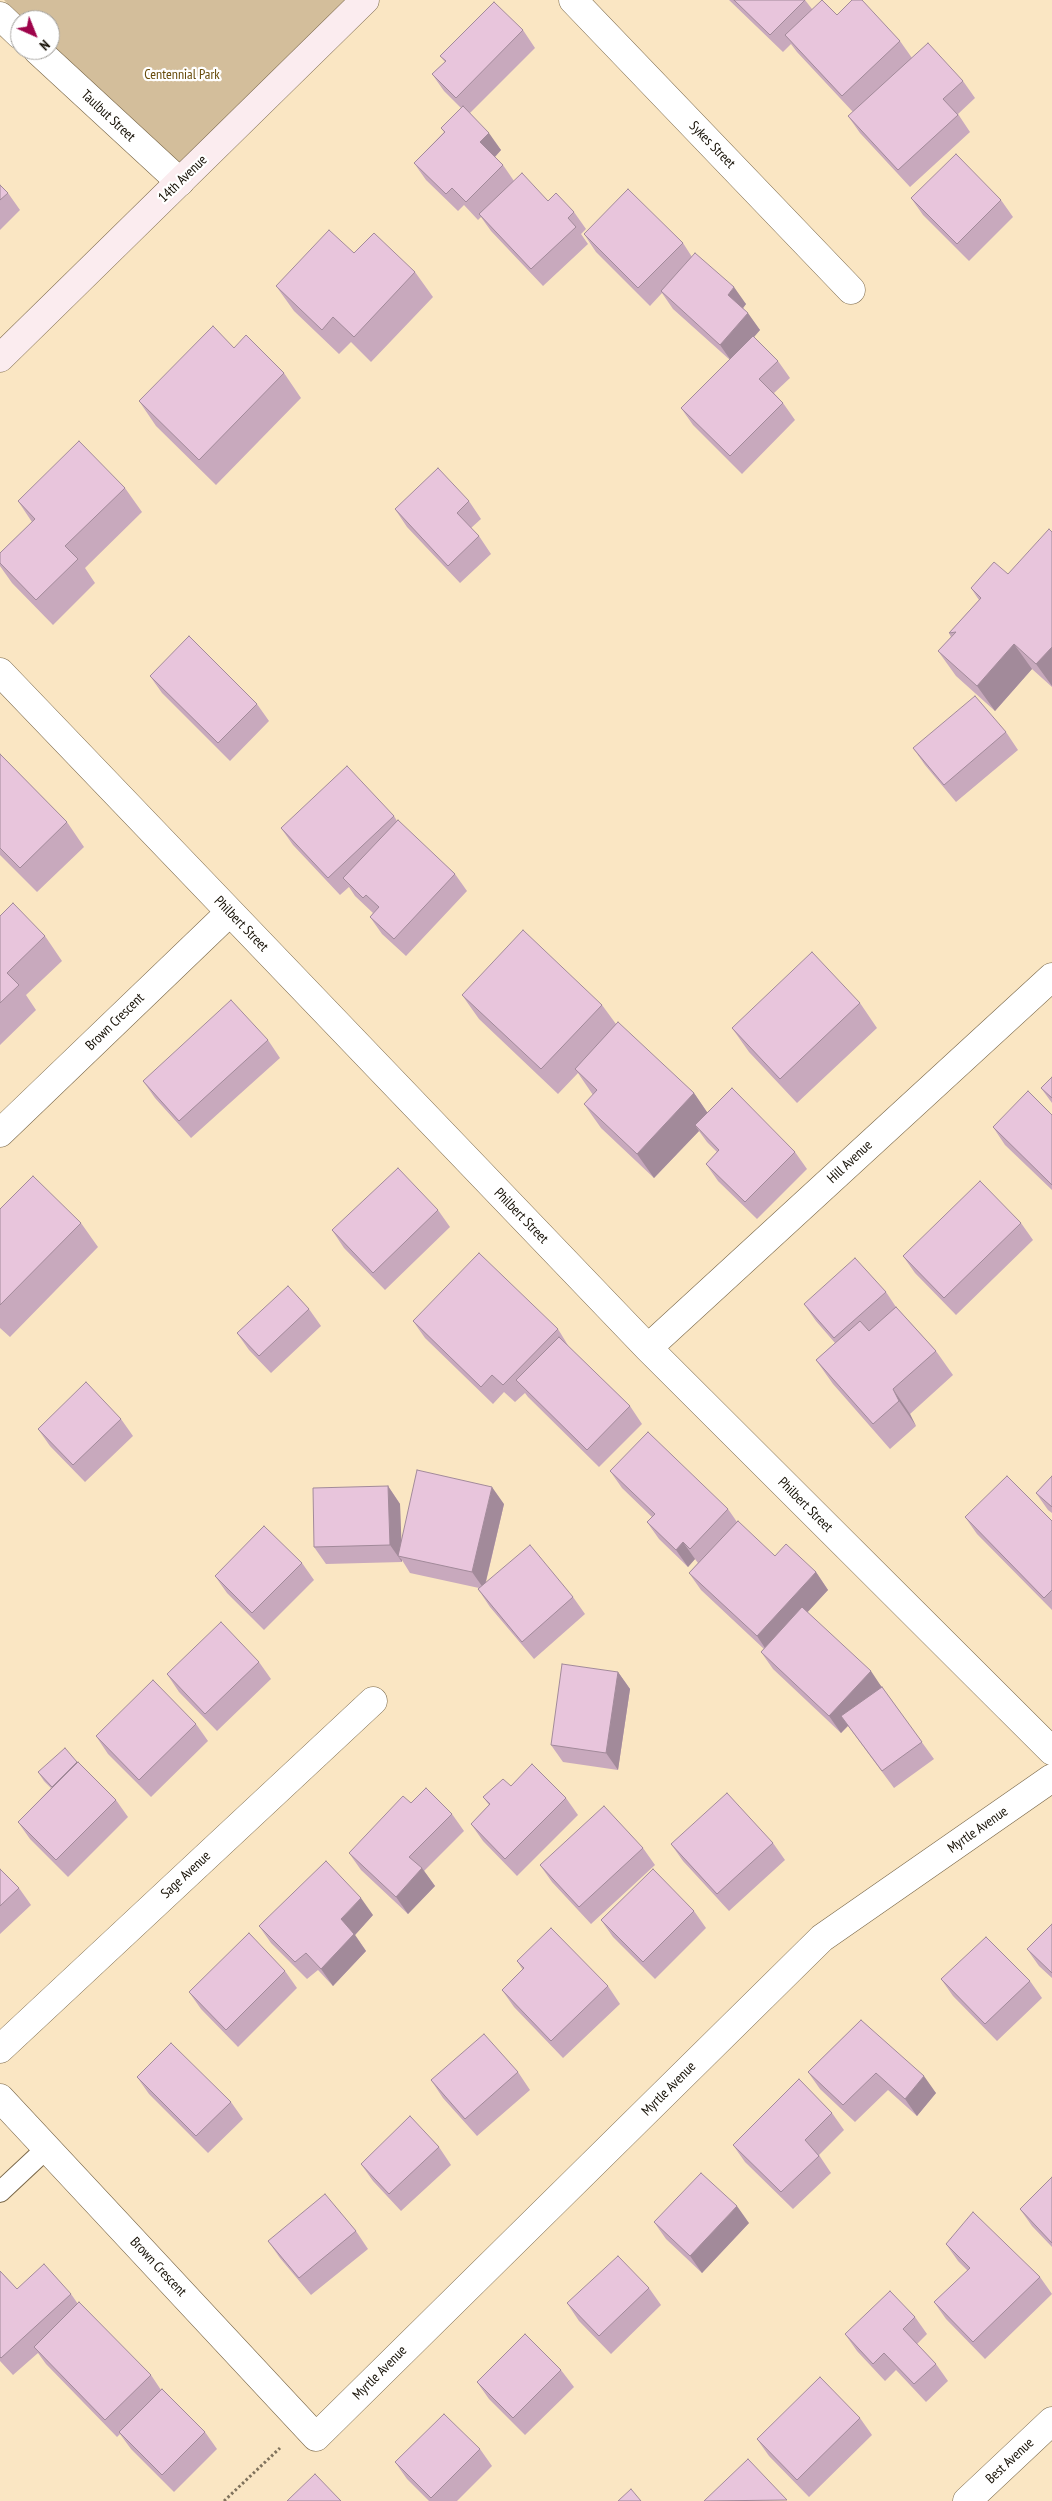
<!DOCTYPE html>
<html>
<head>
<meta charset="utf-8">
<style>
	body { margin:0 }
	#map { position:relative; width:1052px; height:2501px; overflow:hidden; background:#fae6c3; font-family:"PT Sans Narrow",sans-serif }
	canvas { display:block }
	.north { position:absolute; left:10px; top:10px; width:50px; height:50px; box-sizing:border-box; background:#fff; border:1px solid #a19f9b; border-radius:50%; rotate:136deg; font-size:14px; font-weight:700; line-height:20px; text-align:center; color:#150f04 }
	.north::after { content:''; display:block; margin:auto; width:18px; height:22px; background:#9e044b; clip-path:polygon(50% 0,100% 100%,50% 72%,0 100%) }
</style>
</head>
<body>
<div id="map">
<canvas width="1052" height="2501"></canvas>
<div class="north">N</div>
</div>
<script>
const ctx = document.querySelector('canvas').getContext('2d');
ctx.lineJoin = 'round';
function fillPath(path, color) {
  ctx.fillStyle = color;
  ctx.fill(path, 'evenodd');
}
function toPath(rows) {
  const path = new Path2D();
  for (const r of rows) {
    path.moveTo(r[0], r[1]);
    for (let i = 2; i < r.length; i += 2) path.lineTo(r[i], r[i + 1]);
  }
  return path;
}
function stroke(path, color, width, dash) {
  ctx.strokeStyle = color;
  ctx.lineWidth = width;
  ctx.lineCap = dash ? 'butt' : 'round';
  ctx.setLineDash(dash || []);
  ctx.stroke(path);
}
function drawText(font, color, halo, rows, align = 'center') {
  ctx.font = font + ' "PT Sans Narrow",sans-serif';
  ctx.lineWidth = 4.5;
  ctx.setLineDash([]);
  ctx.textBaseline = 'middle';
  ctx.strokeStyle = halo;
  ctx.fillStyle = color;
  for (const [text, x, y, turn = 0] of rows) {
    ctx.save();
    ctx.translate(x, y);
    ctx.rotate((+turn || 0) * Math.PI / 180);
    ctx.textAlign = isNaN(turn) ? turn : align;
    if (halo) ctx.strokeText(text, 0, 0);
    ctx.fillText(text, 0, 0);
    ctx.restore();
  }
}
const green = toPath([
	[4,0,369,0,180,182,50,48,50,20,23,20]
]);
const path = toPath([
	[224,2501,280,2448]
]);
const lane = toPath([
	[0,2192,47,2148]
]);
const street = toPath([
	[573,0,851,290],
	[0,16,20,35],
	[37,50,180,182],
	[0,672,648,1348,1052,1751],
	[0,1133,230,912],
	[648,1348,1052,977],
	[0,2049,373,1701],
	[0,2098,316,2437,822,1938,1052,1778],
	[967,2501,1052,2421]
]);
const secondary = toPath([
	[0,358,365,0]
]);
const wall = toPath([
	[729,0,805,0,812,9,837,15,900,41,912,58,963,81,975,98,958,114,970,132,910,187,860,133,848,116,853,112,797,52,791,44,783,52],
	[523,30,535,48,470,113,501,150,495,157,503,165,514,181,548,201,574,212,586,229,581,234,588,244,543,286,491,231,481,217,478,220,464,205,458,211,426,180,414,163,444,132,441,128,461,108,444,91,432,74,445,62,440,56],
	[0,185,8,193,20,210,0,230],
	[911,198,1001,200,1013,217,969,261,923,215],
	[584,234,683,243,692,257,746,304,743,308,760,330,754,337,778,361,790,378,774,393,783,403,795,420,742,474,693,425,681,408,730,360,673,309,662,293,650,306,596,252],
	[354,253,415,272,433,297,371,362,351,342,339,354,294,311,276,286],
	[234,348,284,373,301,398,216,485,156,426,139,401],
	[125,488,142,512,85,568,95,583,53,625,12,583,0,566,0,553,32,522,18,501],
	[469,501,481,519,471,528,479,536,491,554,460,583,407,527,395,509],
	[1052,532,1052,687,1032,669,995,711,956,676,938,651,951,637,949,633,979,600,971,588,1008,574],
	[150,676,257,704,269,721,230,761,162,693],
	[1006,732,1018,750,956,802,925,765,913,748],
	[0,754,67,822,84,847,37,892,0,855],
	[394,816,397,821,455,874,467,891,406,956,382,934,370,917,373,913,355,896,349,887,340,895,293,845,281,828],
	[0,916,45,936,62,961,26,995,36,1010,0,1045],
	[462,995,602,1005,616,1024,694,1093,707,1112,795,1152,807,1169,757,1219,718,1181,706,1164,717,1152,707,1142,699,1131,654,1178,601,1128,584,1104,593,1095,578,1073,558,1094,479,1019],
	[860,1003,877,1028,797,1103,749,1052,732,1028],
	[268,1040,280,1058,191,1138,155,1098,143,1081],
	[1052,1077,1052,1103,1041,1088],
	[1052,1115,1052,1190,1005,1145,993,1127],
	[0,1209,81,1223,98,1247,10,1337,0,1328],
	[438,1210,450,1227,385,1290,344,1248,332,1230],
	[1021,1223,1033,1240,956,1315,915,1273,903,1256],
	[886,1292,896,1307,936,1351,953,1375,910,1414,916,1426,890,1449,833,1384,816,1360,835,1343,816,1321,804,1304],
	[309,1309,321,1326,271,1373,249,1350,237,1333],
	[413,1321,558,1329,569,1347,630,1406,642,1424,599,1467,528,1397,525,1393,515,1402,504,1392,493,1404,425,1338],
	[121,1419,133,1436,85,1482,50,1446,38,1429],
	[610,1471,728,1509,737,1522,775,1556,816,1572,828,1590,807,1612,882,1687,934,1759,894,1788,848,1726,841,1733,773,1669,761,1652,764,1649,701,1590,689,1573,698,1563,695,1559,688,1567,659,1539,647,1522,652,1517,622,1488],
	[1052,1476,1052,1513,1048,1510,1036,1493],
	[388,1486,400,1504,401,1543,504,1504,486,1582,573,1597,585,1614,534,1659,490,1607,478,1589,479,1588,410,1573,402,1560,402,1562,326,1564,314,1547],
	[965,1517,1052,1521,1052,1610,977,1534],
	[302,1563,314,1580,264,1630,227,1593,215,1576],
	[259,1662,271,1679,217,1731,179,1692,167,1674],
	[618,1672,630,1689,618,1770,563,1762,551,1745],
	[196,1724,208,1741,151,1797,108,1754,96,1736],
	[77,1762,116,1800,128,1817,68,1877,30,1839,18,1822,51,1788,44,1781,38,1772],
	[511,1786,566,1798,578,1815,517,1876,483,1841,471,1824,489,1805,483,1797],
	[411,1803,452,1814,464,1831,424,1871,435,1886,408,1914,361,1870,349,1853],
	[773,1843,785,1860,729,1911,683,1861,671,1844],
	[643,1848,655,1865,591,1924,552,1882,540,1865],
	[0,1869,19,1888,31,1905,0,1934],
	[694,1911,706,1928,655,1979,613,1937,601,1920],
	[373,1915,355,1935,366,1951,333,1986,318,1970,307,1979,271,1943,259,1926],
	[1052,1924,1052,1978,1039,1966,1027,1949],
	[517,1961,608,1986,620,2004,563,2058,514,2007,502,1990,523,1970],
	[285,1971,297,1988,238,2047,201,2009,189,1992],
	[941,1979,1030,1981,1042,1998,997,2041,953,1996],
	[861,2020,936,2093,917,2116,888,2090,855,2122,820,2089,808,2072],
	[518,2072,530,2090,477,2136,443,2098,431,2080],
	[137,2077,231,2102,243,2119,208,2153,149,2094],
	[832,2113,844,2130,819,2155,831,2173,793,2209,745,2162,733,2145],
	[439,2147,451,2165,401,2211,373,2181,361,2164],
	[1052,2177,1052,2247,1032,2226,1020,2209],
	[654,2222,749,2223,702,2273,666,2239],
	[356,2231,368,2249,311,2295,280,2258,268,2241],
	[946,2244,1040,2277,1052,2294,985,2359,946,2319,934,2302,968,2271,958,2261],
	[0,2271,17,2289,71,2294,78,2304,151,2375,161,2390,205,2432,217,2449,174,2492,131,2449,120,2434,117,2437,46,2364,38,2353,13,2375,0,2361],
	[649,2288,661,2305,611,2354,579,2321,567,2303],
	[915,2317,927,2334,917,2344,936,2364,948,2381,926,2402,896,2370,885,2381,857,2351,845,2334],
	[561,2370,574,2387,525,2435,489,2399,477,2382],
	[860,2418,872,2435,809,2497,769,2456,757,2439],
	[480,2449,492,2466,457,2501,429,2501,407,2479,395,2462]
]);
const shadedWall = toPath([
	[489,133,501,150,492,160,480,142],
	[734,287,746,304,740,312,728,295],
	[748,313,760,330,732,362,720,345],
	[1014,644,1032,669,995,711,977,686],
	[1052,647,1052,686,1036,664],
	[694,1093,711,1118,695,1125,699,1131,654,1178,637,1154],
	[893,1389,910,1414,916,1426,899,1401],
	[388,1486,400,1504,402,1556,398,1556,402,1560,402,1562,390,1545],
	[492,1487,504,1504,484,1589,472,1572],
	[683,1542,695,1559,688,1567,676,1550],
	[816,1572,828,1590,769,1654,757,1636],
	[871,1671,883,1689,841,1733,829,1716],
	[618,1672,630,1689,618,1770,606,1753],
	[422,1868,435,1886,408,1914,396,1897],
	[361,1898,373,1915,355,1935,366,1951,333,1986,321,1969,341,1919],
	[924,2076,936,2093,917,2116,905,2099],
	[737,2206,749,2223,702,2273,690,2256]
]);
const building = toPath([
	[734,0,805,0,770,35,734,0],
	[822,0,837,15,852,0,862,0,900,41,842,96,785,35,822,0],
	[494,2,523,30,456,98,432,74,446,61,440,56,494,2],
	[928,43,963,81,943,99,958,115,898,170,848,116,928,43],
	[463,106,489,133,480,142,503,165,466,202,452,188,446,194,414,163,445,132,441,128,463,106],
	[956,154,1001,200,957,244,911,198,956,154],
	[522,173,548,201,556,193,574,212,568,218,576,227,531,269,479,214,522,173],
	[0,185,8,193,0,200,0,185],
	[628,189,683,243,638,288,584,234,628,189],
	[329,230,354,253,374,233,415,272,354,337,333,317,322,330,276,286,329,230],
	[695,253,734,287,728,295,748,313,720,345,661,291,695,253],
	[213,326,234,348,246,335,284,373,199,460,139,401,213,326],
	[753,336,778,361,759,379,783,403,730,456,681,408,753,336],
	[79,441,125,488,65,546,78,559,36,600,0,563,0,553,35,519,18,501,79,441],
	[438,468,469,501,457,513,479,536,448,566,395,509,438,468],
	[1049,529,1052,532,1052,647,1036,664,1014,644,977,686,938,651,956,632,949,633,981,598,971,588,994,562,1008,574,1049,529],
	[189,636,257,704,218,743,150,676,189,636],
	[975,696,1006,732,944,785,913,748,975,696],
	[0,754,67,822,20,868,0,848,0,754],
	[347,766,394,816,328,878,281,828,347,766],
	[398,820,455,874,394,939,370,917,379,907,366,895,363,898,343,878,398,820],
	[13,903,45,936,7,973,19,985,0,1003,0,916,13,903],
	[523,930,602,1005,541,1069,462,995,523,930],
	[812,952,860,1003,780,1079,732,1028,812,952],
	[231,1000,268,1040,179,1121,143,1081,231,1000],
	[618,1022,694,1093,637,1154,584,1104,597,1090,575,1069,618,1022],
	[1052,1077,1052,1098,1041,1088,1052,1077],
	[732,1088,795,1152,745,1202,706,1164,719,1150,695,1125,732,1088],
	[1028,1091,1052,1115,1052,1185,993,1127,1028,1091],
	[398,1168,438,1210,373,1273,332,1230,398,1168],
	[33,1176,81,1223,0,1305,0,1209,33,1176],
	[980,1181,1021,1223,944,1298,903,1256,980,1181],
	[479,1253,558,1329,503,1385,492,1375,481,1387,413,1321,479,1253],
	[855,1258,886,1292,834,1338,804,1304,855,1258],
	[288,1286,309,1309,259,1356,237,1333,288,1286],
	[896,1307,936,1351,893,1389,899,1401,873,1424,816,1360,860,1321,869,1331,896,1307],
	[559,1337,630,1406,587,1450,516,1380,559,1337],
	[86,1382,121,1419,73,1465,38,1429,86,1382],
	[648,1432,728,1509,690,1549,683,1542,676,1550,647,1522,655,1514,610,1471,648,1432],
	[417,1470,492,1487,472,1572,398,1556,417,1470],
	[1007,1476,1052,1521,1052,1590,1044,1598,965,1517,1007,1476],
	[1052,1476,1052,1507,1036,1493,1052,1476],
	[388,1486,390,1545,314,1547,313,1488,388,1486],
	[738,1521,775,1556,786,1544,816,1572,757,1636,689,1573,738,1521],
	[264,1526,302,1563,252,1613,215,1576,264,1526],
	[530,1545,573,1597,522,1642,478,1589,530,1545],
	[802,1607,871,1671,829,1716,761,1652,802,1607],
	[221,1622,259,1662,205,1714,167,1674,221,1622],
	[562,1664,618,1672,606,1753,551,1745,562,1664],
	[153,1680,196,1724,139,1780,96,1736,153,1680],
	[882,1687,922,1742,882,1771,841,1716,882,1687],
	[65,1748,77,1762,52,1787,38,1772,65,1748],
	[78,1762,116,1800,56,1860,18,1822,78,1762],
	[532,1764,566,1798,505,1859,471,1824,490,1804,483,1797,503,1779,511,1786,532,1764],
	[426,1788,452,1814,409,1857,422,1868,396,1897,349,1853,403,1796,411,1803,426,1788],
	[727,1793,773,1843,717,1894,671,1844,727,1793],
	[604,1806,643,1848,579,1907,540,1865,604,1806],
	[326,1861,361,1898,341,1919,354,1934,321,1969,306,1953,295,1962,259,1926,326,1861],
	[0,1869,19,1888,0,1906,0,1869],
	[653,1869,694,1911,643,1962,601,1920,653,1869],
	[1052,1924,1052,1973,1027,1949,1052,1924],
	[551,1928,608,1986,551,2041,502,1990,524,1968,517,1961,551,1928],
	[249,1933,285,1971,226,2030,189,1992,249,1933],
	[986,1937,1030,1981,985,2024,941,1979,986,1937],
	[861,2020,924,2076,905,2099,876,2073,843,2105,808,2072,861,2020],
	[484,2034,518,2072,465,2119,431,2080,484,2034],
	[171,2043,231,2102,196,2136,137,2077,171,2043],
	[799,2079,832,2113,805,2140,819,2156,781,2192,733,2145,799,2079],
	[410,2116,439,2147,389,2194,361,2164,410,2116],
	[701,2173,737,2206,690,2256,654,2222,701,2173],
	[1052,2177,1052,2243,1020,2209,1052,2177],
	[325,2194,356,2231,299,2278,268,2241,325,2194],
	[973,2212,1040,2277,973,2342,934,2302,970,2268,946,2244,973,2212],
	[618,2256,649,2288,599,2336,567,2303,618,2256],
	[44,2264,71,2294,1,2358,0,2357,0,2271,17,2289,44,2264],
	[890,2291,915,2317,903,2329,936,2364,914,2384,884,2353,873,2364,845,2334,890,2291],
	[79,2302,151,2375,105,2420,34,2347,79,2302],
	[525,2334,561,2370,513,2418,477,2382,525,2334],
	[820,2377,860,2418,797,2480,757,2439,820,2377],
	[162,2389,205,2432,162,2475,119,2432,162,2389],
	[444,2414,480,2449,431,2498,395,2462,444,2414],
	[748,2459,787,2500,704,2501,748,2459],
	[315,2474,341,2501,287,2501,315,2474],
	[631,2489,641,2501,618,2501,631,2489]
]);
const parkNames = [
	["Centennial Park",182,75]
];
const streetNames = [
	["Taulbut Street",108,116,43],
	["Sykes Street",712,145,46],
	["14th Avenue",183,179,-44],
	["Philbert Street",241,924,46],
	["Brown Crescent",115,1022,-44],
	["Hill Avenue",850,1162,-43],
	["Philbert Street",521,1216,46],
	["Philbert Street",805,1505,45],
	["Myrtle Avenue",978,1830,-35],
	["Sage Avenue",186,1875,-43],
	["Myrtle Avenue",669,2089,-45],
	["Brown Crescent",158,2267,47],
	["Myrtle Avenue",380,2373,-45],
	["Best Avenue",1010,2461,-43]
];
fillPath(green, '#d3be9b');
stroke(lane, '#786648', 22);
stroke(street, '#786648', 29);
stroke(secondary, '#786648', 29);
stroke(path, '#7f725c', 3, [2.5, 2.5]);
stroke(lane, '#fff', 20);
stroke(street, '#fff', 28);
stroke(secondary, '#fbecef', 28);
fillPath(wall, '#c8a9bd');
fillPath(shadedWall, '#a28a9a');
fillPath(building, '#e8c5dc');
stroke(building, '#a28a9a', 1);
drawText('14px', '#674b0a', '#fff', parkNames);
drawText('14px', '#150f04', '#fff', streetNames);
</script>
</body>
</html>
